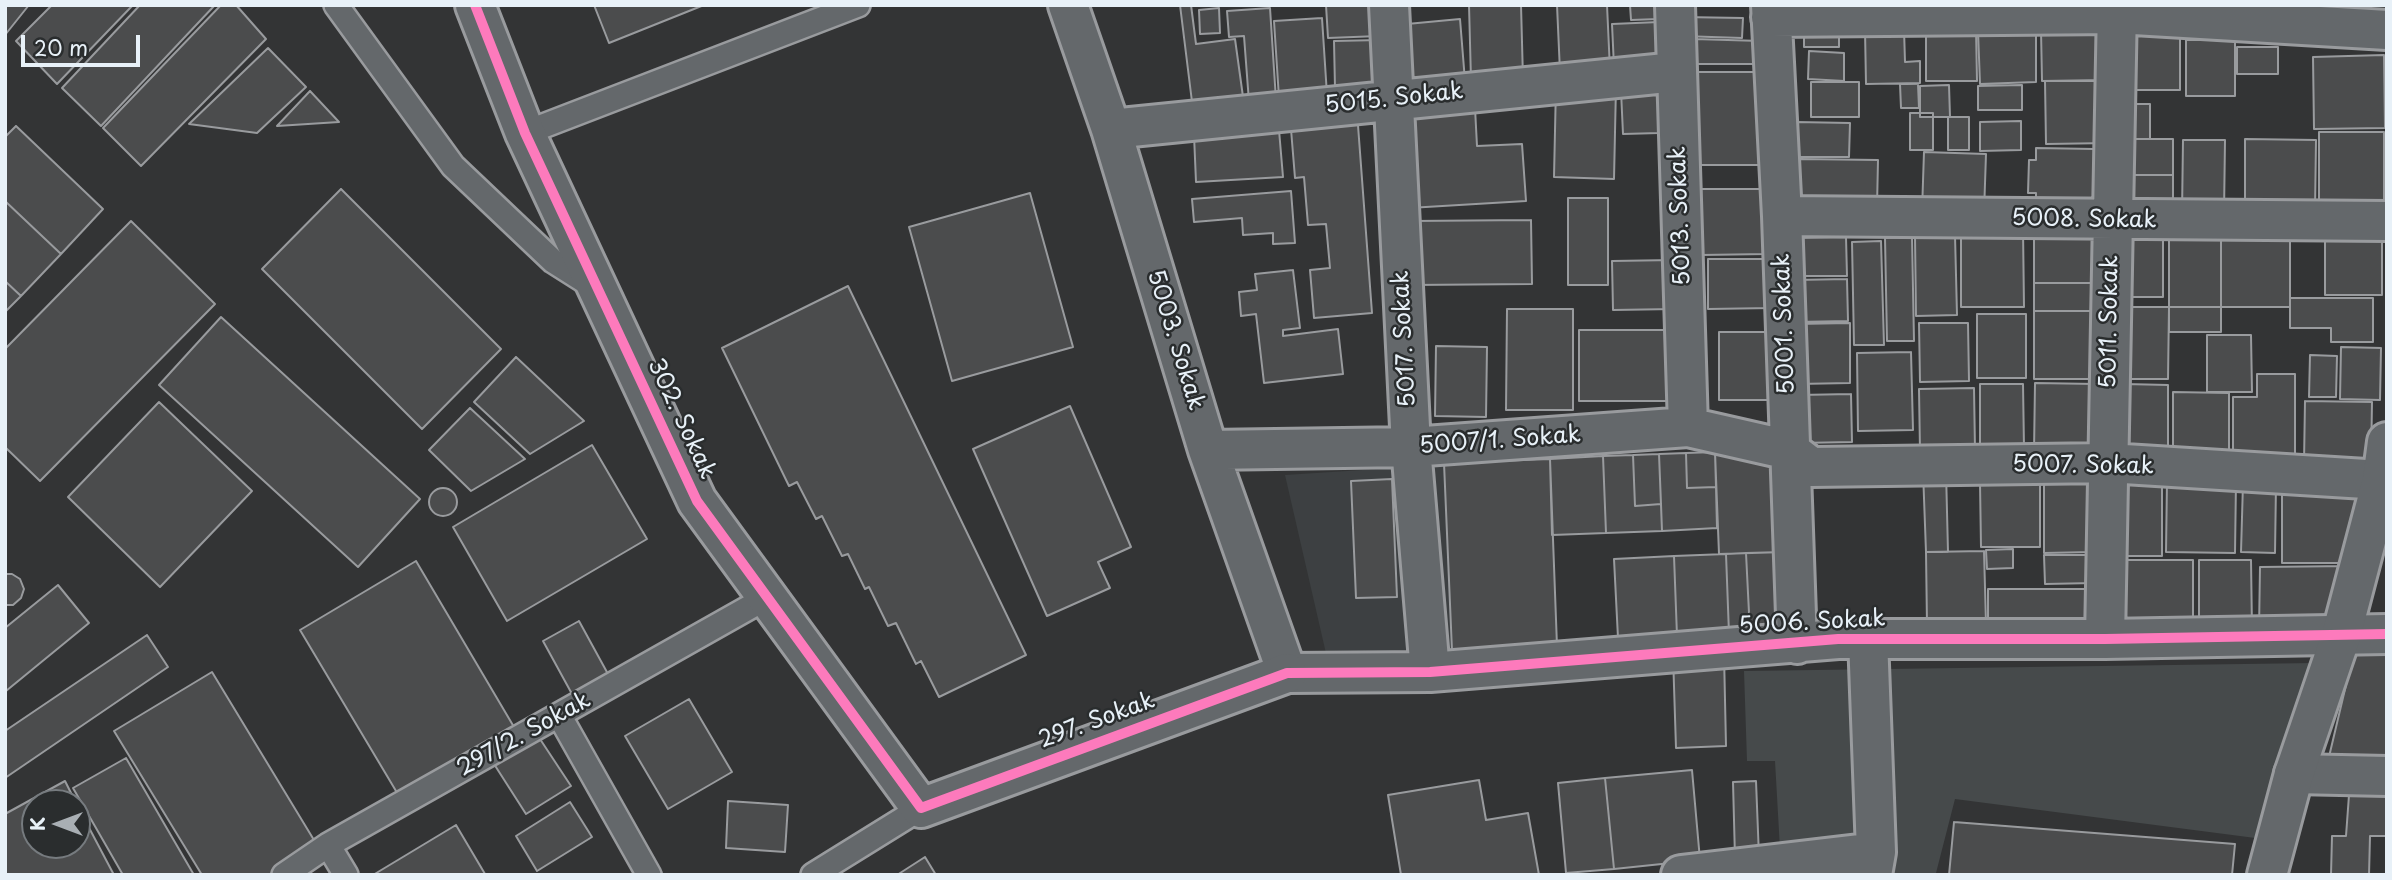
<!DOCTYPE html>
<html>
<head>
<meta charset="utf-8">
<style>
	body { margin:0 }
	#map { position:relative; width:2392px; height:880px; overflow:hidden; background:#333435; font-family:"Playpen Sans",sans-serif }
	canvas { display:block }
	.frame { position:absolute; inset:0; border:7px solid #e8f1f8; pointer-events:none }
	.north { position:absolute; left:21px; top:789px; width:70px; height:70px; box-sizing:border-box; background:#2a2d2e; border:2px solid #767b7f; border-radius:50%; rotate:270deg; font-size:19px; font-weight:700; line-height:28px; text-align:center; color:#e8f1f8 }
	.north::after { content:''; display:block; margin:auto; width:24px; height:32px; background:#a9afb4; clip-path:polygon(50% 0,100% 100%,50% 72%,0 100%) }
	.scale { position:absolute; left:21px; top:35px; width:119px; height:32px; box-sizing:border-box; border:4px solid #e8f1f8; border-top:0; padding-left:9px; font-size:21px; line-height:24px; white-space:nowrap; color:#e8f1f8; -webkit-text-stroke:5px #2a2d2e; paint-order:stroke }
</style>
</head>
<body>
<div id="map">
<canvas width="2392" height="880"></canvas>
<div class="frame"></div>
<div class="north">K</div>
<div class="scale">20 m</div>
</div>
<script>
const ctx = document.querySelector('canvas').getContext('2d');
ctx.lineJoin = 'round';
function fillPath(path, color) {
  ctx.fillStyle = color;
  ctx.fill(path, 'evenodd');
}
function toPath(rows) {
  const path = new Path2D();
  for (const r of rows) {
    if (r.length === 3) {
      path.moveTo(r[0] + r[2], r[1]);
      path.arc(r[0], r[1], r[2], 0, 2 * Math.PI);
      continue;
    }
    path.moveTo(r[0], r[1]);
    for (let i = 2; i < r.length; i += 2) path.lineTo(r[i], r[i + 1]);
  }
  return path;
}
function stroke(path, color, width, dash) {
  ctx.strokeStyle = color;
  ctx.lineWidth = width;
  ctx.lineCap = dash ? 'butt' : 'round';
  ctx.setLineDash(dash || []);
  ctx.stroke(path);
}
function drawText(font, color, halo, rows, align = 'center') {
  ctx.font = font + ' "Playpen Sans",sans-serif';
  ctx.lineWidth = 5;
  ctx.setLineDash([]);
  ctx.textBaseline = 'middle';
  ctx.strokeStyle = halo;
  ctx.fillStyle = color;
  for (const [text, x, y, turn = 0] of rows) {
    ctx.save();
    ctx.translate(x, y);
    ctx.rotate((+turn || 0) * Math.PI / 180);
    ctx.textAlign = isNaN(turn) ? turn : align;
    if (halo) ctx.strokeText(text, 0, 0);
    ctx.fillText(text, 0, 0);
    ctx.restore();
  }
}
const built = toPath([
	[1486,462,1556,659,1328,662,1285,475]
]);
const green = toPath([
	[2315,663,2263,839,1955,799,1936,873,1890,875,1780,849,1775,761,1747,761,1744,671]
]);
const building = toPath([
	[5,5,29,5,5,35,5,5],
	[52,5,133,5,57,84,16,41,52,5],
	[140,5,215,5,101,126,62,88,140,5],
	[221,5,236,5,266,39,141,166,103,128,221,5],
	[594,5,704,5,609,43,594,5],
	[1180,5,1191,5,1196,44,1235,39,1244,104,1193,110,1180,5],
	[1326,5,1378,5,1379,36,1328,38,1326,5],
	[1469,5,1521,5,1523,79,1471,80,1469,5],
	[1557,5,1607,5,1610,70,1560,72,1557,5],
	[1630,5,1658,5,1659,19,1631,20,1630,5],
	[2309,5,2371,5,2371,12,2309,10,2309,5],
	[1219,8,1220,33,1200,34,1199,10,1219,8],
	[1270,8,1276,100,1249,102,1244,36,1229,37,1227,11,1270,8],
	[1682,17,1743,18,1742,38,1681,36,1682,17],
	[1322,18,1327,95,1279,98,1274,21,1322,18],
	[1460,19,1465,81,1413,86,1407,24,1460,19],
	[1659,22,1661,65,1614,67,1612,24,1659,22],
	[1804,25,1839,25,1839,47,1804,47,1804,25],
	[1904,29,1905,62,1920,61,1920,83,1866,84,1865,30,1904,29],
	[1926,29,1976,29,1977,81,1926,81,1926,29],
	[2103,29,2104,80,2042,81,2041,30,2103,29],
	[2122,29,2180,29,2180,90,2122,90,2122,29],
	[2036,30,2036,82,1980,84,1978,31,2036,30],
	[1694,39,1761,41,1762,64,1690,64,1694,39],
	[1380,40,1380,88,1335,88,1334,41,1380,40],
	[2186,40,2235,40,2235,96,2186,96,2186,40],
	[2237,47,2278,47,2278,74,2237,74,2237,47],
	[268,48,306,87,257,133,189,124,268,48],
	[1809,51,1844,53,1844,81,1808,79,1809,51],
	[2384,55,2385,128,2314,129,2313,57,2384,55],
	[1693,72,1763,72,1763,165,1694,165,1693,72],
	[2045,81,2109,81,2110,143,2046,144,2045,81],
	[1811,82,1859,82,1859,117,1811,117,1811,82],
	[1900,84,1918,84,1919,108,1901,108,1900,84],
	[1556,85,1616,86,1614,179,1554,177,1556,85],
	[1949,85,1950,117,1920,117,1920,86,1949,85],
	[2022,85,2022,110,1978,110,1978,86,2022,85],
	[1658,90,1659,133,1623,134,1621,91,1658,90],
	[310,91,339,122,277,126,310,91],
	[2121,104,2150,104,2150,139,2121,139,2121,104],
	[1475,108,1477,146,1522,144,1526,201,1409,208,1411,113,1475,108],
	[1357,112,1372,313,1314,318,1310,270,1330,268,1326,224,1308,225,1304,177,1295,178,1290,117,1357,112],
	[1910,113,1933,113,1933,150,1910,150,1910,113],
	[1948,117,1969,117,1969,150,1948,150,1948,117],
	[2021,121,2021,150,1980,151,1980,122,2021,121],
	[1796,122,1850,123,1849,157,1796,157,1796,122],
	[16,126,103,209,61,254,5,201,5,137,16,126],
	[1279,130,1283,177,1196,182,1194,135,1279,130],
	[2319,132,2384,132,2384,208,2319,208,2319,132],
	[2121,139,2173,139,2173,175,2121,175,2121,139],
	[2245,139,2316,140,2315,210,2245,210,2245,139],
	[2183,140,2225,140,2224,213,2182,213,2183,140],
	[2036,148,2094,149,2094,212,2036,211,2036,193,2028,193,2029,160,2036,160,2036,148],
	[1924,152,1986,154,1984,213,1922,211,1924,152],
	[1800,159,1878,160,1877,207,1800,205,1800,159],
	[2121,175,2173,175,2173,214,2121,214,2121,175],
	[341,189,501,349,422,429,262,269,341,189],
	[1701,189,1767,189,1767,254,1701,255,1701,189],
	[1291,191,1295,243,1273,244,1273,233,1243,235,1242,218,1194,222,1192,199,1291,191],
	[1030,193,1073,347,952,381,909,227,1030,193],
	[1568,198,1608,198,1608,285,1568,285,1568,198],
	[5,201,61,254,21,296,5,281,5,201],
	[1531,220,1532,284,1411,285,1411,221,1531,220],
	[131,221,215,304,40,481,5,447,5,349,131,221],
	[2023,229,2024,307,1961,307,1961,230,2023,229],
	[2034,230,2096,230,2096,283,2034,283,2034,230],
	[2122,230,2163,230,2163,297,2122,297,2122,230],
	[2169,231,2221,231,2221,307,2169,307,2169,231],
	[2221,231,2290,231,2290,307,2221,307,2221,231],
	[1955,235,1957,315,1916,316,1915,236,1955,235],
	[2325,235,2382,235,2382,295,2325,295,2325,235],
	[1846,237,1847,276,1796,276,1796,238,1846,237],
	[1912,237,1914,341,1887,341,1885,238,1912,237],
	[1881,241,1884,345,1854,345,1852,242,1881,241],
	[1708,259,1772,259,1772,308,1708,309,1708,259],
	[1674,260,1674,309,1613,310,1612,261,1674,260],
	[1293,270,1300,328,1283,330,1283,336,1338,329,1343,374,1264,383,1256,314,1241,316,1239,292,1257,290,1255,274,1293,270],
	[1847,279,1848,321,1796,322,1795,280,1847,279],
	[5,281,21,296,5,312,5,281],
	[2034,283,2096,283,2096,311,2034,311,2034,283],
	[848,286,1026,655,939,697,921,661,916,664,896,623,888,626,869,587,865,589,848,554,842,556,822,516,816,519,797,482,789,486,722,348,848,286],
	[2290,298,2373,298,2373,342,2331,342,2331,328,2290,328,2290,298],
	[2121,307,2169,307,2168,379,2121,379,2121,307],
	[2169,307,2221,307,2221,332,2169,332,2169,307],
	[1507,309,1573,309,1573,410,1506,410,1507,309],
	[2034,311,2096,311,2096,379,2034,379,2034,311],
	[1977,314,2026,314,2026,378,1977,378,1977,314],
	[221,317,420,499,358,567,159,385,221,317],
	[1850,323,1850,383,1797,384,1796,324,1850,323],
	[1919,323,1968,323,1969,381,1920,382,1919,323],
	[1579,330,1671,330,1671,401,1579,401,1579,330],
	[1719,332,1776,332,1776,400,1719,400,1719,332],
	[2207,335,2251,335,2252,392,2207,392,2207,335],
	[1436,346,1487,347,1486,417,1435,416,1436,346],
	[2341,347,2381,348,2380,400,2340,399,2341,347],
	[1911,352,1913,430,1858,431,1857,353,1911,352],
	[2310,355,2337,356,2336,397,2309,397,2310,355],
	[516,357,584,421,530,454,474,402,516,357],
	[2257,374,2295,374,2295,458,2233,458,2233,397,2257,397,2257,374],
	[2035,383,2096,384,2096,452,2034,452,2035,383],
	[1980,384,2023,384,2024,448,1980,449,1980,384],
	[2125,384,2168,385,2168,447,2125,447,2125,384],
	[1974,388,1975,450,1920,451,1919,389,1974,388],
	[2173,392,2229,393,2229,458,2173,457,2173,392],
	[1851,394,1852,442,1800,443,1799,395,1851,394],
	[2305,401,2372,402,2371,464,2304,463,2305,401],
	[159,402,252,491,160,587,68,497,159,402],
	[1070,406,1131,547,1098,562,1110,588,1047,616,973,449,1070,406],
	[470,408,525,459,471,491,429,450,470,408],
	[592,445,647,539,507,621,453,527,592,445],
	[1781,450,1784,552,1719,554,1715,452,1781,450],
	[1715,452,1716,487,1687,488,1686,453,1715,452],
	[1686,453,1687,488,1716,487,1717,528,1662,531,1659,454,1686,453],
	[1659,454,1661,504,1635,506,1633,455,1659,454],
	[1633,455,1635,506,1661,504,1662,531,1606,533,1603,456,1633,455],
	[1603,456,1606,533,1552,535,1550,459,1603,456],
	[1550,459,1557,646,1452,651,1444,463,1550,459],
	[1923,471,1946,471,1948,552,1926,552,1923,471],
	[2044,477,2092,477,2093,552,2044,553,2044,477],
	[1392,479,1397,597,1356,598,1351,481,1392,479],
	[2124,480,2162,480,2162,556,2124,556,2124,480],
	[2167,480,2236,481,2235,553,2166,552,2167,480],
	[1980,483,2040,483,2040,547,1981,547,1980,483],
	[2243,483,2276,484,2275,553,2241,552,2243,483],
	[2282,486,2373,493,2352,563,2282,563,2282,486],
	[443,502,14],
	[2013,549,2013,568,1987,569,1986,550,2013,549],
	[1984,551,1986,624,1927,625,1926,552,1984,551],
	[1784,552,1788,631,1750,633,1746,553,1784,552],
	[1746,553,1750,633,1729,634,1726,554,1746,553],
	[1726,554,1729,634,1677,636,1674,556,1726,554],
	[2044,555,2093,555,2094,583,2045,584,2044,555],
	[1674,556,1677,636,1618,638,1614,559,1674,556],
	[2123,560,2193,560,2193,622,2123,622,2123,560],
	[2199,560,2251,560,2252,630,2199,630,2199,560],
	[416,561,514,727,399,796,300,630,416,561],
	[2350,566,2334,630,2259,630,2260,567,2350,566],
	[5,574,12,574,20,579,24,589,21,598,13,605,5,605,5,574],
	[58,585,89,623,6,691,5,628,58,585],
	[1988,589,2094,589,2094,623,1988,623,1988,589],
	[579,621,608,674,572,694,543,641,579,621],
	[147,635,168,667,5,778,5,731,147,635],
	[2355,647,2387,648,2387,762,2328,761,2355,647],
	[1724,654,1726,746,1676,748,1673,655,1724,654],
	[212,672,317,845,269,875,202,875,114,731,212,672],
	[689,699,732,772,668,809,625,736,689,699],
	[538,736,571,786,526,814,494,764,538,736],
	[126,758,194,875,123,875,73,788,126,758],
	[1692,770,1700,860,1614,869,1605,778,1692,770],
	[1605,778,1614,869,1566,873,1558,783,1605,778],
	[1479,780,1486,820,1528,813,1539,875,1401,875,1388,795,1479,780],
	[65,781,76,803,35,803,35,845,77,845,77,805,114,875,5,875,5,814,65,781],
	[1756,781,1759,857,1735,858,1733,782,1756,781],
	[2349,795,2387,796,2387,836,2370,836,2369,875,2331,875,2332,836,2346,836,2349,795],
	[728,801,788,805,785,852,726,848,728,801],
	[570,802,592,837,537,871,516,836,570,802],
	[1954,822,2235,844,2232,875,1949,875,1954,822],
	[456,825,485,874,483,875,373,875,456,825],
	[925,857,936,875,897,875,925,857]
]);
const service = toPath([
	[336,5,453,166,553,261,594,287],
	[525,133,858,5],
	[559,715,649,875],
	[328,845,346,875],
	[284,875,328,845,766,598],
	[813,875,921,808]
]);
const minor = toPath([
	[1068,5,1111,129,1208,450,1287,673,1430,672,1838,639,2105,639,2387,634],
	[1389,5,1411,447,1430,672],
	[1675,5,1688,427],
	[1771,5,1782,216,1797,644],
	[1771,17,2117,14,2387,30],
	[1111,129,1676,72],
	[1782,216,2387,221],
	[1208,450,1411,447,1688,427,1789,450,1811,467,2108,463,2382,480],
	[1868,638,1876,852,1872,875],
	[2105,639,2117,5],
	[2294,774,2387,776],
	[1681,875,1876,852]
]);
const tertiary = toPath([
	[475,5,525,133,697,501,921,808,1287,673]
]);
const secondary = toPath([
	[2267,875,2294,774,2341,636,2382,480,2387,442]
]);
const cycleway = toPath([
	[475,5,525,133,697,501,921,808,1287,673,1430,672,1838,639,2105,639,2387,634]
]);
const streetNames = [
	["5015. Sokak",1394,99,-6],
	["5013. Sokak",1681,216,-92],
	["5008. Sokak",2084,220,1],
	["5011. Sokak",2110,322,-89],
	["5001. Sokak",1785,324,-92],
	["5017. Sokak",1405,339,-93],
	["5003. Sokak",1175,340,73],
	["302. Sokak",681,419,65],
	["5007/1. Sokak",1500,441,-4],
	["5007. Sokak",2083,466,1],
	["5006. Sokak",1812,623,-3],
	["297. Sokak",1097,721,-20],
	["297/2. Sokak",524,735,-29]
];
fillPath(built, '#3d4042');
fillPath(green, '#464a4b');
fillPath(building, '#4b4c4d');
stroke(building, '#999b9e', 2);
stroke(service, '#999b9e', 28);
stroke(minor, '#999b9e', 44);
stroke(tertiary, '#999b9e', 44);
stroke(secondary, '#999b9e', 44);
stroke(service, '#64686b', 23);
stroke(minor, '#64686b', 38);
stroke(tertiary, '#64686b', 38);
stroke(secondary, '#64686b', 38);
stroke(cycleway, '#fd7abc', 10);
drawText('23px', '#e8f1f8', '#2a2d2e', streetNames);
</script>
</body>
</html>
